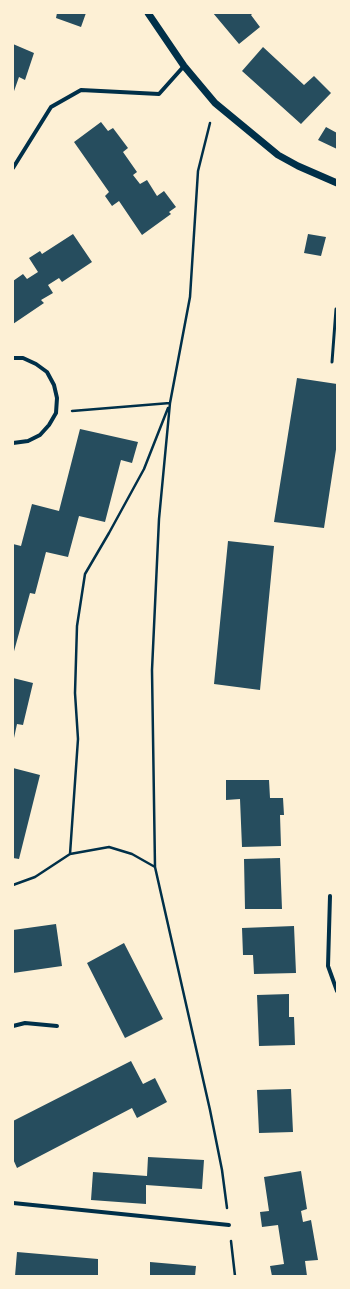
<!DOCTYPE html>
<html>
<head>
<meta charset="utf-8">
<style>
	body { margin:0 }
	#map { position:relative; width:350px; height:1289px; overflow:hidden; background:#fdf0d5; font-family:Inter,sans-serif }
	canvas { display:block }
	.frame { position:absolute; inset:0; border:14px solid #fdf0d5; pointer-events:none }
</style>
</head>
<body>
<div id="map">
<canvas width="350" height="1289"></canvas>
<div class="frame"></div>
</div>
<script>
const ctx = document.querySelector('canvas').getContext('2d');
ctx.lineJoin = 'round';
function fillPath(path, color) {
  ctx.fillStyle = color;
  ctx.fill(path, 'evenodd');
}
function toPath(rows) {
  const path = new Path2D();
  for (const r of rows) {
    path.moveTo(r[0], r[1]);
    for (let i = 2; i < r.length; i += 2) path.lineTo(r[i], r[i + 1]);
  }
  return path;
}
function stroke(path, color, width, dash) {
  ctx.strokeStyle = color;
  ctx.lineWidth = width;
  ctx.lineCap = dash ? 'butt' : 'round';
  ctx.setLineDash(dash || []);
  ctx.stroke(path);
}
const building = toPath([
	[57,13,86,13,81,27,56,18],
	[213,13,253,13,251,15,260,27,239,44],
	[13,44,34,53,25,80,19,77,13,94],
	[263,47,304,85,314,76,331,93,301,124,242,71],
	[101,122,108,131,113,128,128,148,123,152,137,172,133,175,140,184,147,180,157,196,164,191,176,207,169,212,171,214,142,235,119,201,112,206,105,196,109,192,74,142],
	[326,127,337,133,337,149,318,140],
	[73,234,92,262,62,282,59,278,48,285,53,293,41,300,44,303,13,324,13,281,23,274,27,279,38,272,29,258,40,251,42,254],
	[308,234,326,237,321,256,304,253],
	[297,378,337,384,337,443,324,528,274,522],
	[80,429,138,442,132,463,121,460,105,522,79,516,68,557,46,552,35,594,30,593,13,655,13,544,21,546,32,504,59,511],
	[228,541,274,546,260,690,214,684],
	[13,678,33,683,23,725,17,724,14,738],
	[13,768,40,775,19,859,13,858],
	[226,780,269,780,270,798,283,798,284,815,280,815,281,846,242,847,240,799,226,800],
	[280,858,282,909,245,909,244,859],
	[56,924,62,966,13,973,13,930],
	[294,926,296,973,254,974,253,955,243,955,242,928],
	[124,943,163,1019,125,1038,87,963],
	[289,994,289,1017,294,1017,295,1045,259,1046,257,995],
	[131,1061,143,1084,155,1078,167,1102,137,1118,132,1108,17,1168,13,1159,13,1121],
	[291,1089,293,1132,259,1133,257,1090],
	[148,1157,204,1160,202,1189,146,1185,146,1204,91,1200,93,1172,147,1176],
	[301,1171,307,1209,301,1211,303,1222,311,1220,318,1260,305,1261,307,1276,272,1276,270,1266,284,1264,278,1225,262,1227,260,1212,269,1211,264,1177],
	[17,1252,98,1259,98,1276,15,1276],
	[150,1262,196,1266,195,1276,150,1276]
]);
const path = toPath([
	[210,123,198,171,190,297,170,403,159,519,152,670,155,867,210,1110,222,1170,227,1208],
	[72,411,170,403],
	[155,867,132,854,109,847,70,854,78,739,75,693,77,626,85,574,109,533,144,469,168,408],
	[13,885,35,877,70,854],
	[231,1241,235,1276]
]);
const service = toPath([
	[332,362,336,309,337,309]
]);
const minor = toPath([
	[13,168,51,107,81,90,159,94,184,66],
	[13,358,23,358,36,364,47,372,54,385,57,398,56,413,49,425,40,435,28,441,13,443],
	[330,896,328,966,337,991],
	[13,1026,25,1023,57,1026],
	[13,1203,229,1225]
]);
const tertiary = toPath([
	[148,13,184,66,215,103,278,155,298,166,337,183]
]);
fillPath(building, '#264d5e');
stroke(path, '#003049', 2.5);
stroke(service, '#003049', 3);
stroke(minor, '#003049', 4);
stroke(tertiary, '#003049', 7);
</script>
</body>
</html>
